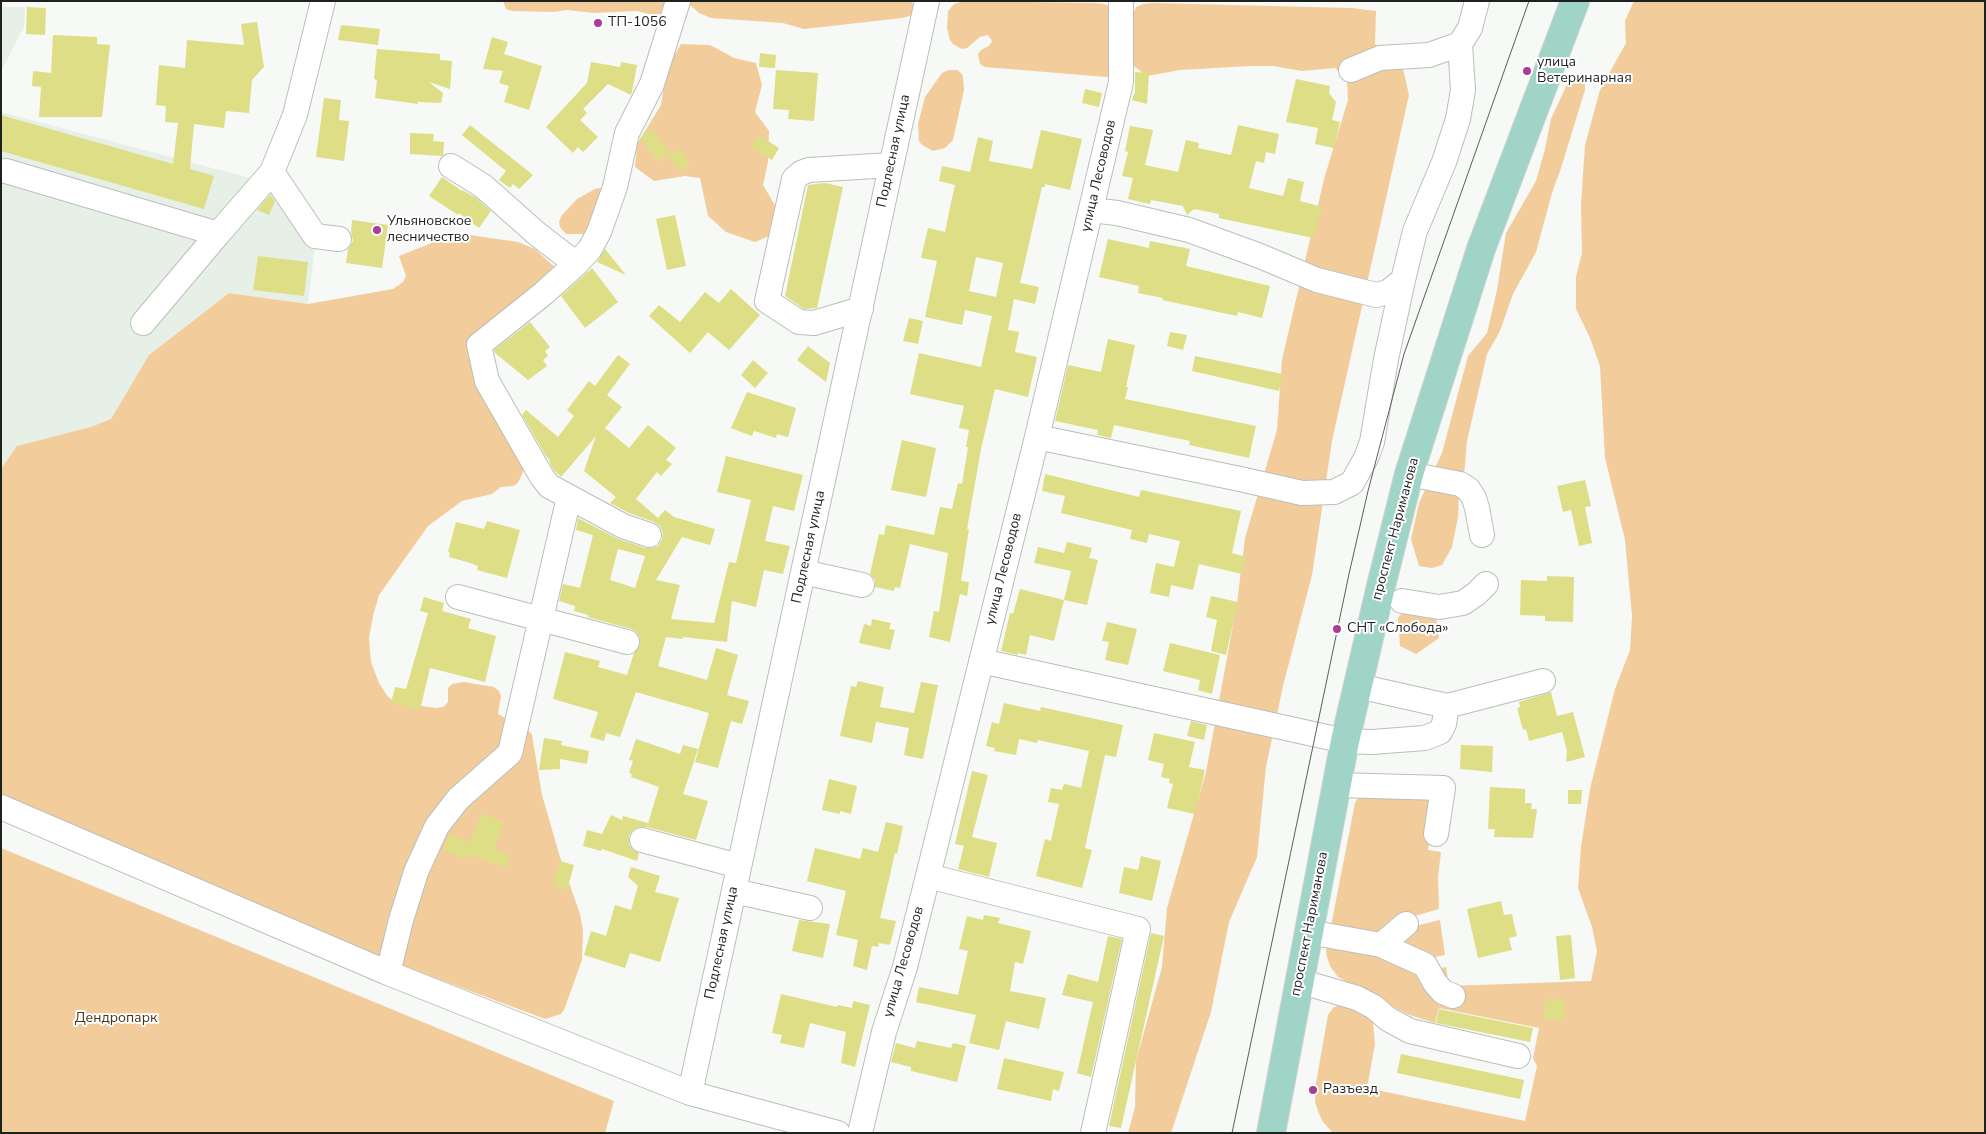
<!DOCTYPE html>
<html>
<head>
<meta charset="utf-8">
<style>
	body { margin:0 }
	#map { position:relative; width:1986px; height:1134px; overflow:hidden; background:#f6f9f5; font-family:"Nunito Sans",sans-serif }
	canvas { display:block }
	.frame { position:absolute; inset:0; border:2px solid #1f211f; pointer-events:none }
</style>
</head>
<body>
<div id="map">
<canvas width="1986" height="1134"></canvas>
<div class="frame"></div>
</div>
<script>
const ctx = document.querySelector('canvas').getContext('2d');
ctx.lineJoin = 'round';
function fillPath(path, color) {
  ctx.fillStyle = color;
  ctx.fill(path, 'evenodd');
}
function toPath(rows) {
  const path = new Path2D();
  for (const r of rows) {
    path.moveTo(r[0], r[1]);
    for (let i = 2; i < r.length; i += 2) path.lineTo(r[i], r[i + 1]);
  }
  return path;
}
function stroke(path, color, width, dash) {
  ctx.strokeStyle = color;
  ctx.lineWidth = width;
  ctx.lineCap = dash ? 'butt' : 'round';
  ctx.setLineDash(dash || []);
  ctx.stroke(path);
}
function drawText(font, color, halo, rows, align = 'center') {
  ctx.font = font + ' "Nunito Sans",sans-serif';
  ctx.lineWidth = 4;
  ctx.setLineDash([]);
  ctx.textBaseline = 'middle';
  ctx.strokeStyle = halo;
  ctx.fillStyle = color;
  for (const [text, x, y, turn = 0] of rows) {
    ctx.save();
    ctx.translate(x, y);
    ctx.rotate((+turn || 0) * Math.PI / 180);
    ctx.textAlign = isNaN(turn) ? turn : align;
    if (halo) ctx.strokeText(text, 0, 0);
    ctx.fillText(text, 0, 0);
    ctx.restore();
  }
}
const built = toPath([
	[1,7,25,7,24,27,1,71],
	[1,112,280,186,315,246,308,304,229,293,149,355,111,419,1,469]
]);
const green = toPath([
	[503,1,668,1,666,11,660,14,653,15,637,11,594,13,567,10,553,12,512,11,506,9],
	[689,1,911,1,914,6,914,12,910,16,902,18,804,29,783,23,711,18,699,13,689,4],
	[963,1,1093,3,1105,4,1112,8,1110,76,1106,77,985,67,980,64,978,54,981,50,989,46,992,41,988,35,980,37,967,48,962,49,953,44,950,40,947,28,948,11,954,4],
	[1634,1,1985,1,1985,1133,1333,1133,1323,1122,1318,1111,1315,1102,1316,1083,1328,1015,1334,1007,1340,1005,1344,1005,1367,1014,1373,1022,1375,1044,1367,1088,1525,1121,1537,1066,1533,1058,1539,1028,1439,1008,1435,1023,1407,1014,1338,977,1330,966,1327,957,1326,950,1328,947,1339,944,1425,971,1446,967,1449,986,1591,981,1597,951,1592,927,1578,888,1581,847,1590,789,1615,689,1630,650,1632,616,1625,540,1605,458,1600,366,1590,338,1576,309,1576,277,1582,253,1581,205,1585,145,1600,90,1626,43,1625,21],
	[1152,3,1352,8,1376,11,1375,44,1403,69,1409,95,1332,441,1312,575,1283,686,1266,767,1257,857,1229,922,1211,1012,1171,1133,1128,1133,1135,1107,1136,1061,1162,967,1167,908,1206,772,1237,603,1245,538,1277,430,1282,360,1324,179,1348,100,1347,79,1335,68,1302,71,1273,66,1250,66,1180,70,1147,76,1131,64,1133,14,1136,7,1143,4],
	[681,44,710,45,734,58,756,63,762,85,755,112,769,131,768,162,763,185,776,207,772,235,755,242,726,232,708,216,700,178,685,176,654,181,635,167,637,144,661,105,667,68],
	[949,70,957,70,961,73,963,76,964,90,953,140,945,148,933,151,922,145,919,141,918,124,925,97,942,73],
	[1578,73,1585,77,1585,90,1561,168,1552,193,1536,252,1513,294,1500,331,1487,354,1467,441,1463,487,1459,495,1458,517,1452,547,1442,565,1432,568,1419,566,1411,539,1419,503,1442,453,1468,356,1487,333,1497,290,1506,233,1536,181,1545,149,1551,119,1569,80],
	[600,188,604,189,586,234,566,234,560,227,559,221,562,215,577,199,595,189],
	[470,235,518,242,535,249,560,272,479,329,474,336,524,463,523,472,518,483,513,486,501,487,492,494,462,501,428,526,379,595,373,616,369,638,371,662,379,683,388,697,396,702,435,708,443,707,448,702,448,688,452,684,464,682,494,687,499,691,501,696,498,714,505,718,515,718,524,724,532,735,542,795,560,857,580,914,583,931,582,960,564,1010,561,1014,545,1019,401,965,1,795,1,469,17,446,91,427,111,419,149,355,229,293,308,304,393,289,403,282,406,276,399,256,444,238],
	[1416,595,1436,618,1439,638,1416,654,1400,646,1398,618],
	[1359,796,1436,799,1428,850,1441,852,1438,877,1439,909,1408,918,1377,941,1330,931,1355,803],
	[1,848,614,1101,605,1133,1,1133],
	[1440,920,1445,955,1426,959,1403,947,1399,936,1411,927]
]);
const building = toPath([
	[27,7,46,8,45,35,26,34],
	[257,22,264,67,252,80,249,113,226,111,224,128,194,124,190,169,214,176,204,209,1,151,1,115,173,164,178,123,165,122,166,106,156,105,159,65,185,68,187,40,244,45,241,24],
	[341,25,380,29,378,45,338,40],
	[53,35,97,37,97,44,110,45,102,117,39,117,41,87,32,86,33,71,51,73],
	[492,37,508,42,504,54,542,66,529,110,504,102,509,86,499,83,503,71,483,69],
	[377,49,440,54,440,60,452,61,450,89,429,82,443,93,441,103,418,102,418,104,375,98,377,80,374,79],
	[760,53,776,55,775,68,759,67],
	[591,62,620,67,621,62,637,65,632,92,631,95,608,84,583,109,587,113,580,120,598,137,583,152,578,147,573,153,546,127,587,83],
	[776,70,818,73,814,121,788,119,789,110,773,109],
	[1135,72,1149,73,1147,104,1132,100,1135,92],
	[1296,79,1330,86,1329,93,1336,102,1332,120,1340,122,1334,148,1315,144,1318,128,1286,122],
	[1085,89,1102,93,1099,107,1082,103],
	[324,98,341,100,339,120,349,121,344,161,316,157],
	[470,125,533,175,519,189,513,184,510,188,499,180,506,171,462,135],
	[1238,125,1279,134,1275,154,1266,152,1264,163,1256,161,1249,188,1283,196,1288,178,1304,182,1300,201,1322,207,1313,238,1219,218,1219,214,1194,209,1187,215,1183,206,1151,200,1150,204,1128,199,1133,178,1122,176,1128,152,1125,151,1130,126,1153,130,1145,165,1178,172,1186,140,1199,143,1198,148,1231,155],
	[651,128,670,153,658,162,640,138],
	[1041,130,1082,139,1070,190,1045,184,1045,187,1042,187,1020,283,1039,287,1035,304,1014,299,1008,330,1019,332,1015,352,1037,357,1028,397,995,389,981,449,967,529,969,529,961,581,969,582,967,596,960,594,950,642,929,637,934,611,939,612,948,553,910,544,900,588,895,587,894,591,875,587,875,580,870,574,879,534,884,535,886,525,934,535,940,507,952,509,958,483,962,484,968,447,966,447,969,430,959,428,964,406,910,394,919,353,981,367,992,316,965,310,962,325,925,317,937,261,921,258,928,228,945,232,949,212,955,185,939,181,942,166,970,172,978,137,993,141,989,161,1032,169],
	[976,257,1003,263,996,297,969,291],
	[410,133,434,134,433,141,444,142,443,156,410,154],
	[759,135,779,148,772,160,751,147],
	[679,149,691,164,680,172,668,157],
	[442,177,462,191,462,190,475,197,491,211,479,228,459,213,458,215,429,196],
	[825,183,843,187,817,308,804,309,785,296,808,185],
	[270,195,275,201,269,215,257,210],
	[675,215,686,266,667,270,656,219],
	[352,220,388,225,382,268,346,263,348,249,353,241,351,232],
	[1108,239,1149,248,1150,241,1190,249,1186,266,1270,286,1262,318,1238,312,1237,316,1162,300,1163,298,1138,293,1139,286,1099,277],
	[605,249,626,275,597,262],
	[258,256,308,262,304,296,253,290],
	[592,268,618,302,585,328,561,296],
	[731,289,760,315,729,350,708,332,690,353,649,316,659,305,680,322,705,292,719,303],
	[909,318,923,321,918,344,903,341],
	[530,322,550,347,545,351,548,356,543,360,547,366,528,380,495,353,494,350],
	[1170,332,1187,335,1183,350,1167,346],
	[1108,339,1135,345,1126,387,1128,387,1125,399,1256,426,1249,458,1189,445,1190,441,1114,425,1111,438,1097,435,1098,430,1055,421,1068,365,1101,372],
	[808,346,830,363,826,382,797,360],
	[618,355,630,364,607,395,622,407,605,428,629,448,648,425,676,448,666,460,672,464,661,476,657,472,636,499,658,518,665,510,674,517,715,529,710,545,682,537,656,580,680,585,671,619,714,623,729,562,736,563,751,500,717,492,726,456,803,475,794,511,773,506,765,541,790,546,783,574,764,570,756,607,732,601,727,642,683,637,683,639,666,637,658,666,707,680,716,648,738,655,727,695,749,701,742,724,731,721,718,768,695,762,709,713,636,692,620,737,606,733,604,741,590,737,598,712,553,699,565,652,600,661,598,667,627,675,634,653,640,645,640,638,636,632,631,629,588,617,588,615,574,611,575,606,559,601,563,584,580,588,593,535,576,530,578,518,616,538,645,548,652,548,658,546,662,540,663,533,660,526,654,522,629,513,610,503,616,497,584,471,596,436,561,477,553,469,549,461,550,460,546,456,522,415,526,410,558,437,574,416,567,410,589,381,595,386],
	[618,549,645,556,635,588,610,580],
	[1195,356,1283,374,1279,391,1192,371],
	[753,360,768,373,755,388,741,375],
	[747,392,796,408,788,437,777,434,776,438,754,431,752,436,731,428],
	[902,440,936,448,926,497,891,490],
	[1045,474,1139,497,1141,490,1241,511,1232,553,1246,557,1242,574,1199,564,1193,590,1171,585,1169,597,1150,593,1156,563,1174,567,1180,541,1149,534,1147,543,1130,539,1132,530,1061,513,1065,496,1042,491],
	[1585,480,1591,506,1585,507,1592,543,1579,546,1571,510,1563,512,1557,486],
	[487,521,520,530,507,578,477,570,478,566,474,565,474,564,449,557,450,553,448,552,456,522,484,529],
	[1067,542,1092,548,1089,558,1098,560,1087,605,1064,600,1071,571,1034,563,1038,547,1064,553],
	[1547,576,1574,577,1573,622,1545,621,1545,616,1520,615,1521,580,1547,581],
	[1020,589,1064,600,1054,641,1030,635,1026,655,1018,653,1018,655,1001,651,1010,613,1013,614],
	[1211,596,1238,602,1226,655,1211,651,1217,620,1206,617],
	[424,597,444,603,442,611,471,619,468,628,496,636,485,682,430,668,420,710,391,703,395,687,406,689,428,613,420,611],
	[872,619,891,623,889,629,895,630,890,650,859,643,864,624,871,626],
	[1107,622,1137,629,1128,665,1105,660,1109,642,1102,641],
	[1170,643,1220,655,1212,694,1198,690,1200,680,1163,671],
	[858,681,884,687,880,707,914,713,921,682,938,685,923,759,904,755,909,728,876,722,872,743,840,736,851,686,856,687],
	[1551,692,1557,716,1573,712,1585,757,1566,762,1567,751,1562,732,1529,741,1526,729,1523,730,1517,708,1520,707,1519,702],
	[1004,703,1040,711,1041,707,1123,725,1116,757,1105,755,1085,848,1092,850,1082,888,1036,876,1045,839,1051,841,1059,804,1048,802,1051,788,1062,790,1064,784,1081,788,1089,751,1038,740,1037,743,1019,739,1016,755,994,751,995,748,986,746,992,722,999,724],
	[1191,721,1207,725,1204,740,1187,736],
	[1154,733,1195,742,1189,767,1205,770,1195,814,1167,808,1173,784,1169,783,1170,779,1161,777,1164,764,1148,760],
	[544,738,562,741,561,745,589,751,587,764,560,759,560,769,539,770],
	[636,739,680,754,683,745,698,749,683,794,708,801,696,840,647,827,659,787,631,777,632,774,629,773,633,761,629,760],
	[1461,745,1493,746,1492,772,1460,769],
	[972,771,988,775,972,837,997,843,989,877,958,869,964,846,955,844],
	[829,779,857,786,851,814,840,811,840,814,822,810],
	[1490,787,1525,789,1525,803,1532,803,1531,809,1537,809,1533,838,1494,837,1495,829,1488,829],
	[1568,790,1582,790,1581,804,1568,804],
	[481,813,503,822,494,849,510,856,506,868,467,854,466,859,443,850,449,834,471,843],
	[611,815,622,820,623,816,648,823,647,827,639,827,633,830,629,836,629,844,633,850,639,853,637,861,602,849,601,851,583,846,587,830,602,834],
	[886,822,903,826,897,854,895,853,880,918,896,921,890,945,879,943,878,947,872,946,867,970,853,966,858,940,836,935,846,891,807,881,815,848,860,859,863,848,878,852],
	[1141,856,1161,861,1152,901,1119,893,1124,867,1138,870],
	[560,861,574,865,567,890,553,886],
	[631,867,660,876,655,892,679,898,660,962,630,953,625,968,584,955,591,931,606,936,615,905,631,910,638,886,628,877],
	[1501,901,1504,915,1512,914,1514,924,1517,936,1509,938,1512,950,1478,958,1467,909],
	[984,915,1000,918,998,923,1031,931,1023,964,1015,962,1010,991,1046,998,1039,1029,1006,1021,999,1050,969,1043,976,1015,916,1002,919,987,958,995,968,951,959,949,967,916,983,920],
	[799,920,830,924,823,958,792,951],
	[1151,933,1164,936,1121,1128,1109,1126],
	[1571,935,1575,978,1560,980,1556,936],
	[1108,936,1122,939,1091,1077,1077,1073,1093,1002,1062,995,1068,974,1098,982],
	[781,994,837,1007,838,1005,852,1008,853,1001,870,1005,855,1067,841,1063,846,1032,810,1023,804,1048,780,1043,782,1035,772,1033],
	[1546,999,1565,1000,1565,1020,1544,1020],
	[1439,1009,1533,1028,1530,1042,1436,1023],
	[917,1041,951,1048,953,1043,966,1046,957,1082,911,1071,911,1067,891,1062,896,1043,915,1048],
	[1401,1054,1524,1080,1520,1099,1397,1073],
	[1004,1058,1064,1072,1059,1091,1053,1089,1051,1101,997,1089]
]);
const minor = toPath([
	[1351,70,1380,58,1429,55,1460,44],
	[451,166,483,186,536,233,576,264,590,249,599,232,615,187,627,133,652,84,678,1],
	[6,171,218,234,272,172,295,115,323,1],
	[272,172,315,236,339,239],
	[1091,210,1117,213,1189,230,1260,256,1317,280,1376,295,1388,292,1403,280,1415,231,1444,162,1458,119,1463,90,1460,44,1470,28,1477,1],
	[576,264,544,293,479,345,487,381,542,477,549,486,623,526,649,535],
	[861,309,814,323,799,322,767,301,794,179,801,173,809,170,891,165],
	[143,323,218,234],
	[1037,437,1240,479,1302,493,1334,492,1352,483,1366,458,1372,442,1386,359,1403,280],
	[1409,474,1460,484,1468,489,1474,498,1477,508,1482,535],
	[803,572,862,585],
	[458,597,627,642],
	[1402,601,1439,607,1463,603,1476,594,1486,584],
	[981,661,1345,741,1372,742,1425,738,1440,732,1444,724,1447,706],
	[1358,686,1447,706,1543,681],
	[1337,785,1443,788,1436,834],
	[1,807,388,973,690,1093,838,1133],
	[642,840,739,866],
	[928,876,1138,929,1093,1133],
	[734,891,810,908],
	[1308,932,1381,945,1406,924],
	[1381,945,1425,965,1435,983,1443,992,1453,996],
	[388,973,401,920,416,872,437,826,458,799,510,753,569,497],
	[1299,981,1357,998,1374,1007,1388,1019,1410,1031,1518,1056],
	[690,1093,927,1],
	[860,1133,884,1032,905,967,928,876,1037,437,1121,82,1121,1]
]);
const major = toPath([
	[1271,1133,1345,741,1381,586,1409,474,1481,249,1575,1]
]);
const tram = toPath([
	[1232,1133,1349,574,1368,491,1404,354,1529,1]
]);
const markers = [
	[598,23,5,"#ad3c98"],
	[1527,71,5,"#ad3c98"],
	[377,230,5,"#ad3c98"],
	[1337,629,5,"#ad3c98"],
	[1313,1090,5,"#ad3c98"]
];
const poiNames = [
	["ТП-1056",608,23],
	["улица",1537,63],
	["Ветеринарная",1537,79],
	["Ульяновское",387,222],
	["лесничество",387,238],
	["СНТ «Слобода»",1347,629],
	["Разъезд",1323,1090]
];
const streetNames = [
	["Подлесная улица",894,151,-78],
	["улица Лесоводов",1099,176,-77],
	["проспект Нариманова",1396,529,-75],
	["Подлесная улица",809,547,-78],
	["улица Лесоводов",1004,569,-76],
	["проспект Нариманова",1310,924,-79],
	["Подлесная улица",722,943,-78],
	["улица Лесоводов",904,962,-74]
];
const parkNames = [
	["Дендропарк",116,1019]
];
fillPath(built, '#e7f0e6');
fillPath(green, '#f2cd9b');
fillPath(building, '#dede86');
stroke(minor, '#bbbfbb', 26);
stroke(major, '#d2d3d2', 30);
stroke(minor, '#fff', 24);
stroke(major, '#a0d4c7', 28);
stroke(tram, '#5b5e5b', 1);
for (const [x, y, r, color] of markers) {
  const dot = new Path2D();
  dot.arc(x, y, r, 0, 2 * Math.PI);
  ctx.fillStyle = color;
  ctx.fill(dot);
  stroke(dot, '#fff', 2);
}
drawText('14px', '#1f211f', '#fff', poiNames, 'left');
drawText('14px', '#1f211f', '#fff', streetNames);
drawText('14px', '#4b3616', '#fff', parkNames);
</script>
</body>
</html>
